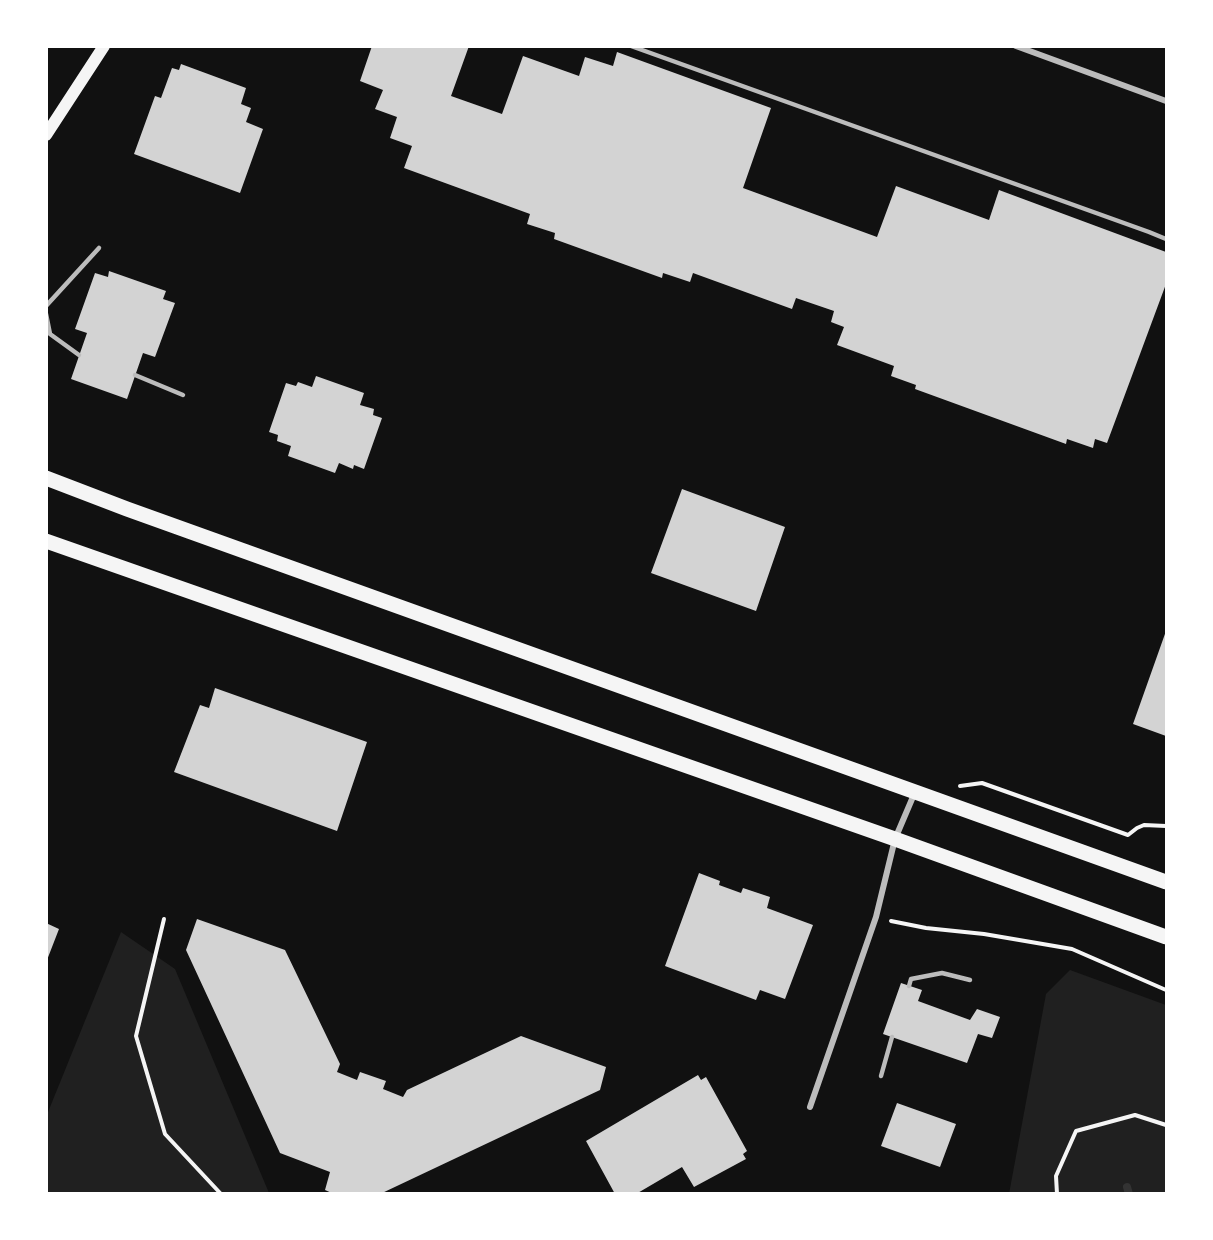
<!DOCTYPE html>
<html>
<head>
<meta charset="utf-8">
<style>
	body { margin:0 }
	#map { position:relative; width:1213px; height:1240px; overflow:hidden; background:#111; font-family:Georgia,serif }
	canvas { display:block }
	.frame { position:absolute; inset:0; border:48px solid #fff; pointer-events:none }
</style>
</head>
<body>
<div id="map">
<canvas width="1213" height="1240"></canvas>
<div class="frame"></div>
</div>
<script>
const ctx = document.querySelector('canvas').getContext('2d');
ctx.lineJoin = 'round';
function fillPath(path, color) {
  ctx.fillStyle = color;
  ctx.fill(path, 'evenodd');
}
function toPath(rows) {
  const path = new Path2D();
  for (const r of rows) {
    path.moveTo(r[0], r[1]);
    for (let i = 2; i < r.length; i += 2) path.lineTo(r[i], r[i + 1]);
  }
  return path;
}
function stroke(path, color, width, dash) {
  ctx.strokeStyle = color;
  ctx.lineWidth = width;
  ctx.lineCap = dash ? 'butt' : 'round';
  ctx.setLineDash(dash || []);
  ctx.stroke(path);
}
const green = toPath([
	[121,932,175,969,269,1193,47,1193,46,1117],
	[1070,970,1166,1005,1166,1193,1009,1194,1046,994]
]);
const stream = toPath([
	[1127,1187,1129,1194]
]);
const building = toPath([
	[372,46,469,46,451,96,502,114,523,56,579,76,585,57,613,66,617,52,771,108,743,188,877,237,896,186,989,220,999,190,1166,252,1166,284,1107,443,1095,439,1093,448,1067,439,1066,444,915,389,916,385,891,376,894,366,837,345,844,327,831,322,834,311,796,298,792,309,693,273,690,282,663,273,662,278,554,239,555,233,527,224,530,214,404,168,412,146,390,138,397,117,375,109,383,90,360,81],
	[181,64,246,88,241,104,251,108,246,122,263,129,240,193,134,154,155,96,161,98,172,68,179,70],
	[109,271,166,291,163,299,175,303,155,357,143,353,127,399,71,379,87,333,75,329,95,273,108,277],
	[316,376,364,393,360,405,374,409,373,415,382,418,364,469,354,465,353,469,339,463,335,473,288,456,291,446,277,441,278,435,269,432,286,383,296,386,298,382,312,387],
	[682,489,785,527,756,611,651,573],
	[1166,631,1166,736,1133,724],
	[215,688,367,742,337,831,174,772,200,705,209,708],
	[699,873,720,881,719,885,741,893,743,888,770,897,767,908,813,925,785,999,760,990,756,1000,665,966],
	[197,919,285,950,340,1064,337,1072,357,1080,360,1072,386,1081,383,1089,403,1097,407,1090,521,1036,606,1067,600,1090,380,1194,334,1194,325,1190,330,1172,280,1153,186,950],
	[46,923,59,929,47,960,46,960],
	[901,983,922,990,918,1001,970,1020,977,1009,1000,1017,992,1038,978,1034,967,1063,883,1034],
	[698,1075,701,1080,706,1077,747,1151,743,1154,746,1159,694,1187,682,1167,636,1194,615,1194,586,1141],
	[897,1103,956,1124,940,1167,881,1146]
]);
const path = toPath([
	[960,786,982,783,1128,835,1137,828,1144,825,1166,826],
	[164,919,136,1036,165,1134,221,1194],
	[891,921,926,928,984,934,1072,949,1166,990],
	[1057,1194,1056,1176,1076,1131,1135,1115,1166,1125]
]);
const service = toPath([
	[631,46,1149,232,1166,239],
	[46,306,99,248],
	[46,314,50,334,79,355],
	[135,375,183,395],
	[909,986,911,979,942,973,970,980],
	[881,1076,892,1037]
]);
const minor = toPath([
	[1016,46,1166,101],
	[810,1107,876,917,895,839,915,792]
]);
const secondary = toPath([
	[46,135,104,46]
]);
const primary = toPath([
	[46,478,127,509,1166,882],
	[46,541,895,839,1166,937]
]);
fillPath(green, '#202020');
stroke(stream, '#333', 8);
fillPath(building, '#d3d3d3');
stroke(path, '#f5f5f5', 4);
stroke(service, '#bcbcbc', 4.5);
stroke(minor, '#bcbcbc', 6);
stroke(secondary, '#f5f5f5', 12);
stroke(primary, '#f5f5f5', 15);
</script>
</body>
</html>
